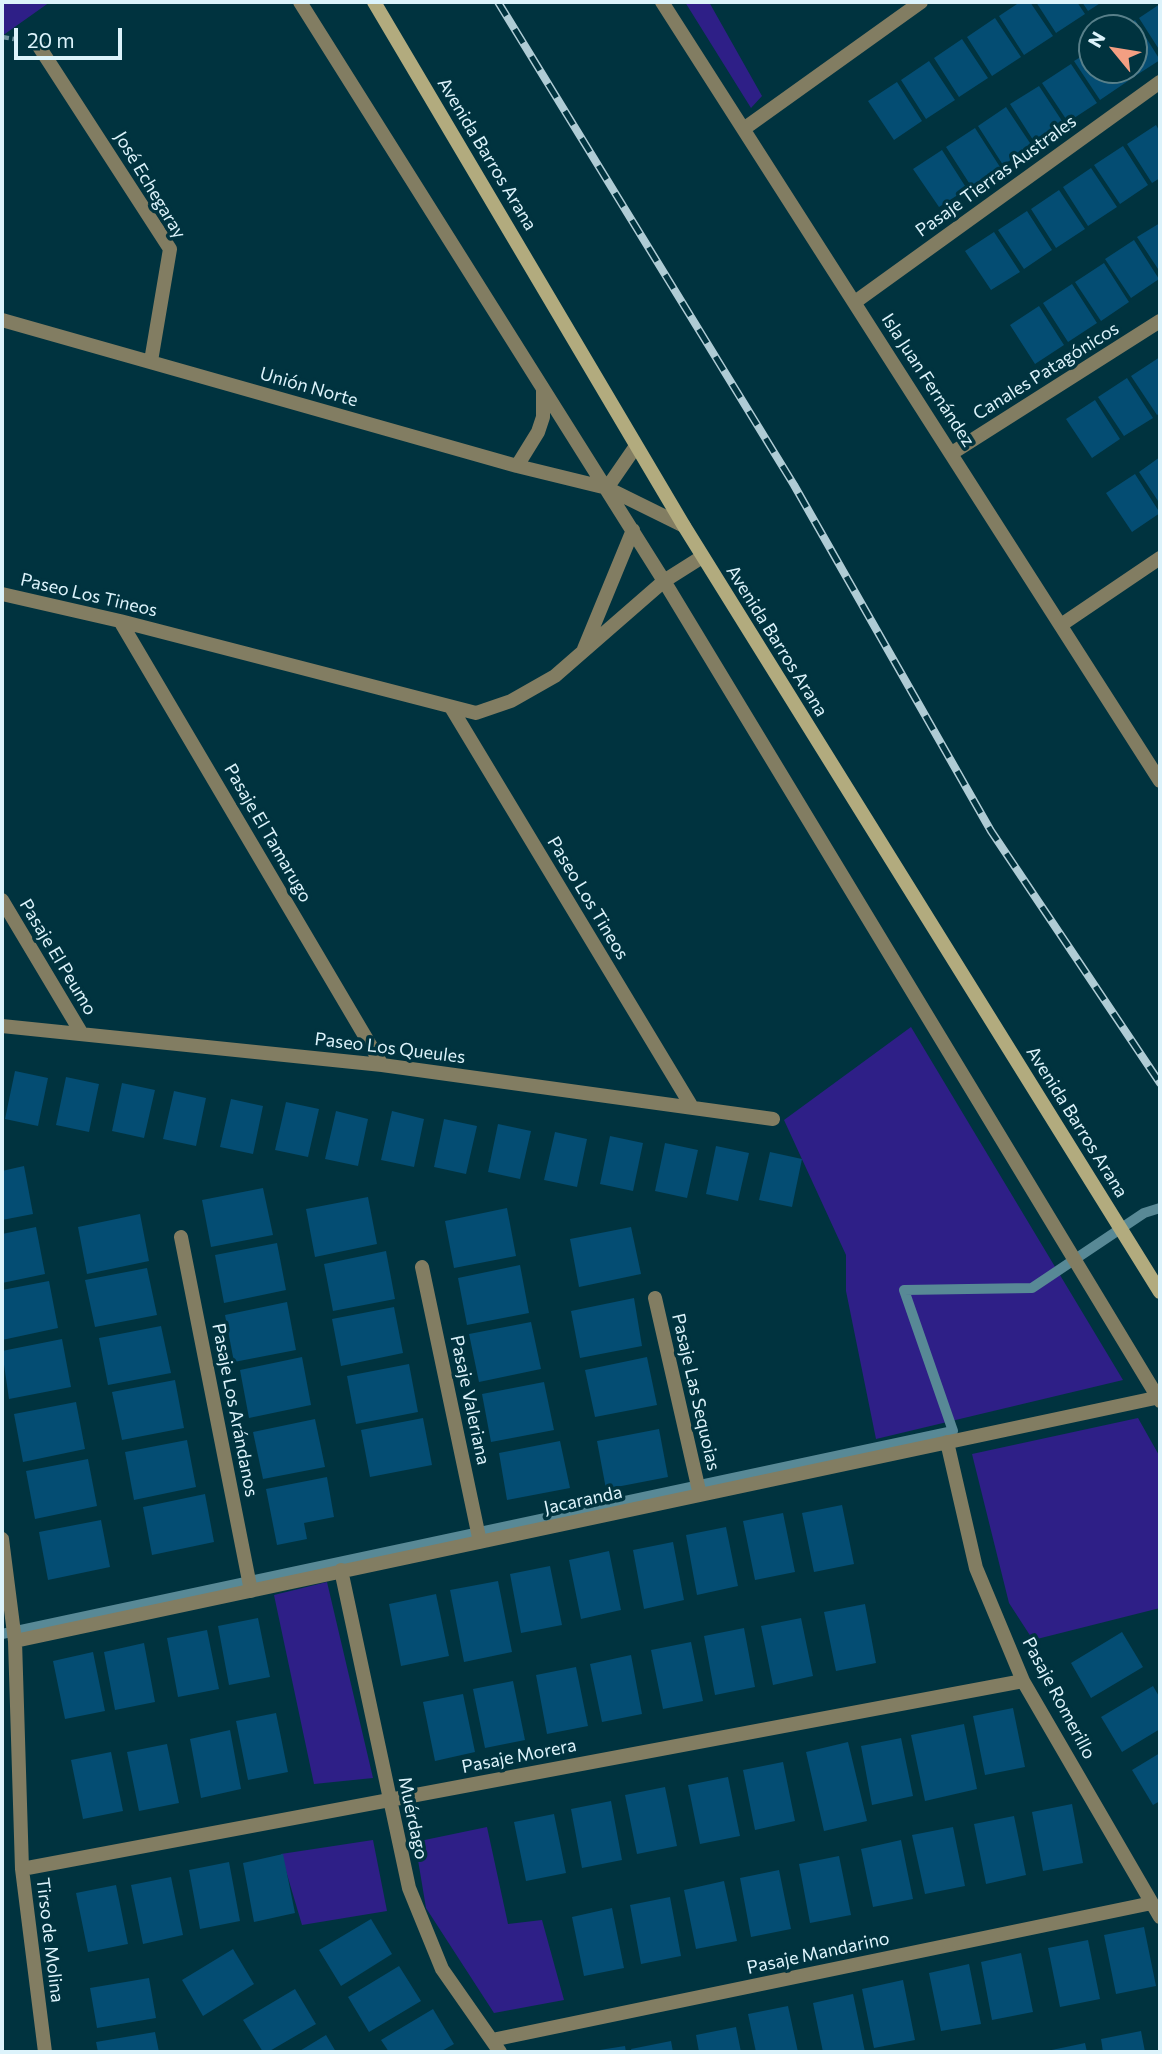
<!DOCTYPE html>
<html>
<head>
<meta charset="utf-8">
<style>
	body { margin:0 }
	#map { position:relative; width:1162px; height:2054px; overflow:hidden; background:#00333f; font-family:Commissioner,sans-serif }
	canvas { display:block }
	.frame { position:absolute; inset:0; border:4px solid #dcf3fb; pointer-events:none }
	.north { position:absolute; left:1078px; top:14px; width:70px; height:70px; box-sizing:border-box; background:#00333f; border:2px solid #58808a; border-radius:50%; rotate:300deg; font-size:19px; font-weight:700; line-height:28px; text-align:center; color:#dcf3fb }
	.north::after { content:''; display:block; margin:auto; width:24px; height:32px; background:#f39f82; clip-path:polygon(50% 0,100% 100%,50% 72%,0 100%) }
	.scale { position:absolute; left:14px; top:28px; width:108px; height:32px; box-sizing:border-box; border:4px solid #dcf3fb; border-top:0; padding-left:9px; font-size:21px; line-height:24px; white-space:nowrap; color:#dcf3fb; -webkit-text-stroke:5px #00333f; paint-order:stroke }
</style>
</head>
<body>
<div id="map">
<canvas width="1162" height="2054"></canvas>
<div class="frame"></div>
<div class="north">N</div>
<div class="scale">20 m</div>
</div>
<script>
const ctx = document.querySelector('canvas').getContext('2d');
ctx.lineJoin = 'round';
function fillPath(path, color) {
  ctx.fillStyle = color;
  ctx.fill(path, 'evenodd');
}
function toPath(rows) {
  const path = new Path2D();
  for (const r of rows) {
    path.moveTo(r[0], r[1]);
    for (let i = 2; i < r.length; i += 2) path.lineTo(r[i], r[i + 1]);
  }
  return path;
}
function stroke(path, color, width, dash) {
  ctx.strokeStyle = color;
  ctx.lineWidth = width;
  ctx.lineCap = dash ? 'butt' : 'round';
  ctx.setLineDash(dash || []);
  ctx.stroke(path);
}
function drawText(font, color, halo, rows, align = 'center') {
  ctx.font = font + ' Commissioner,sans-serif';
  ctx.lineWidth = 7;
  ctx.setLineDash([]);
  ctx.textBaseline = 'middle';
  ctx.strokeStyle = halo;
  ctx.fillStyle = color;
  for (const [text, x, y, turn = 0] of rows) {
    ctx.save();
    ctx.translate(x, y);
    ctx.rotate((+turn || 0) * Math.PI / 180);
    ctx.textAlign = isNaN(turn) ? turn : align;
    if (halo) ctx.strokeText(text, 0, 0);
    ctx.fillText(text, 0, 0);
    ctx.restore();
  }
}
const green = toPath([
	[2,2,50,2,2,36],
	[685,2,709,2,762,96,751,108],
	[911,1027,1123,1380,876,1439,846,1291,846,1255,784,1120],
	[1138,1418,1160,1457,1160,1608,1033,1640,1009,1603,972,1454],
	[327,1582,373,1778,314,1784,274,1595],
	[487,1827,508,1924,542,1920,564,2000,494,2013,426,1908,415,1842],
	[373,1840,387,1911,302,1925,281,1854]
]);
const stream = toPath([
	[2,1634,953,1431,904,1290,1032,1288,1144,1213,1160,1208]
]);
const building = toPath([
	[1020,2,1030,2,1053,36,1024,55,999,16],
	[1036,2,1077,2,1085,14,1056,33],
	[1082,2,1102,2,1088,11],
	[1160,4,1160,51,1139,18],
	[995,18,1021,57,992,76,967,37],
	[1135,20,1160,60,1132,78,1126,70,1134,70,1134,28,1123,28],
	[962,39,988,78,959,97,934,58],
	[1092,50,1092,70,1121,70,1128,81,1100,100,1074,61],
	[929,61,955,100,926,119,901,80],
	[1071,64,1097,103,1068,122,1042,83],
	[897,82,922,121,894,140,868,101],
	[1039,86,1064,124,1035,143,1010,104],
	[1006,107,1032,146,1003,165,978,126],
	[1156,125,1160,132,1160,178,1152,183,1127,144],
	[975,128,1000,167,971,186,946,147],
	[1123,146,1148,185,1120,204,1094,165],
	[942,150,967,189,939,207,913,169],
	[1091,168,1117,207,1088,226,1063,187],
	[1059,190,1085,229,1056,248,1031,209],
	[1027,211,1052,250,1024,269,998,230],
	[1160,223,1160,272,1137,237],
	[994,232,1020,272,991,290,965,251],
	[1134,240,1159,279,1131,298,1105,259],
	[1104,263,1129,302,1101,321,1075,282],
	[1072,284,1097,323,1068,342,1043,303],
	[1039,306,1064,345,1035,364,1010,325],
	[1160,357,1160,413,1157,415,1131,376],
	[1127,378,1153,418,1124,436,1098,397],
	[1095,400,1120,439,1092,458,1066,419],
	[1160,457,1160,504,1139,472],
	[1135,474,1160,513,1132,532,1106,493],
	[15,1071,48,1078,38,1126,5,1119],
	[66,1077,99,1084,89,1132,56,1125],
	[122,1083,155,1090,144,1138,112,1131],
	[174,1091,206,1098,196,1146,163,1139],
	[231,1099,263,1106,253,1154,220,1147],
	[286,1102,319,1109,308,1157,275,1150],
	[336,1111,368,1119,358,1166,325,1159],
	[392,1111,424,1119,414,1167,381,1160],
	[444,1119,477,1126,466,1174,434,1167],
	[498,1124,531,1131,520,1179,488,1172],
	[555,1132,587,1139,577,1187,544,1180],
	[610,1136,643,1143,633,1191,600,1184],
	[665,1143,698,1150,687,1198,655,1191],
	[716,1146,749,1153,738,1201,706,1194],
	[770,1152,802,1159,792,1207,759,1200],
	[24,1166,33,1214,2,1220,2,1171],
	[263,1188,273,1235,211,1247,202,1200],
	[368,1197,377,1244,315,1257,306,1209],
	[507,1208,516,1256,454,1268,445,1221],
	[140,1214,149,1261,87,1274,78,1227],
	[36,1227,45,1274,2,1283,2,1234],
	[631,1227,641,1274,579,1287,570,1239],
	[277,1243,286,1290,224,1303,215,1255],
	[386,1251,395,1299,333,1311,324,1264],
	[520,1265,529,1313,467,1325,458,1278],
	[147,1268,157,1315,95,1327,85,1280],
	[49,1281,58,1328,2,1340,2,1290],
	[634,1298,642,1346,580,1358,571,1311],
	[287,1302,296,1350,234,1362,225,1315],
	[394,1307,403,1353,341,1366,332,1319],
	[531,1322,541,1369,479,1382,469,1334],
	[161,1326,171,1373,108,1385,99,1338],
	[62,1339,71,1387,9,1399,2,1351],
	[302,1357,311,1405,249,1418,240,1370],
	[647,1357,657,1405,595,1417,585,1370],
	[409,1364,418,1412,356,1424,347,1376],
	[175,1380,184,1428,122,1440,112,1392],
	[544,1382,554,1430,491,1442,482,1394],
	[76,1402,85,1449,23,1462,14,1414],
	[423,1418,432,1465,370,1477,361,1430],
	[315,1419,325,1467,263,1479,253,1432],
	[659,1429,668,1477,606,1489,597,1441],
	[187,1440,196,1487,134,1500,125,1452],
	[560,1441,570,1488,507,1500,499,1453],
	[88,1459,97,1506,35,1519,26,1471],
	[327,1477,334,1517,304,1523,307,1539,277,1545,266,1489],
	[205,1494,214,1542,152,1555,143,1507],
	[842,1505,854,1564,814,1572,802,1513],
	[783,1513,795,1572,755,1580,743,1521],
	[101,1520,110,1567,48,1580,39,1532],
	[726,1527,738,1586,697,1595,686,1535],
	[673,1542,684,1600,644,1609,633,1550],
	[609,1551,621,1610,581,1619,569,1560],
	[550,1566,562,1625,521,1633,510,1574],
	[498,1581,512,1652,464,1662,450,1590],
	[436,1594,449,1656,401,1666,389,1604],
	[865,1604,876,1663,836,1671,824,1612],
	[258,1618,270,1677,229,1685,218,1626],
	[801,1618,813,1676,773,1685,761,1626],
	[744,1628,755,1687,715,1695,704,1636],
	[207,1630,219,1689,178,1697,167,1638],
	[1122,1632,1143,1667,1091,1698,1071,1663],
	[691,1642,703,1701,663,1709,651,1650],
	[144,1643,155,1702,115,1710,104,1652],
	[93,1652,105,1711,65,1719,53,1661],
	[631,1655,642,1714,602,1722,590,1664],
	[576,1667,588,1726,547,1734,536,1675],
	[513,1681,525,1740,485,1748,473,1689],
	[1153,1686,1160,1698,1160,1729,1122,1752,1101,1717],
	[463,1694,475,1752,435,1761,423,1702],
	[1013,1708,1025,1767,985,1775,973,1716],
	[276,1713,288,1772,248,1780,236,1721],
	[964,1724,977,1789,925,1801,911,1735],
	[230,1730,241,1789,201,1798,190,1739],
	[901,1738,913,1796,872,1805,861,1746],
	[848,1742,867,1821,824,1831,806,1752],
	[167,1744,179,1803,139,1811,127,1752],
	[111,1752,123,1811,83,1819,71,1760],
	[1160,1753,1160,1801,1153,1805,1132,1770],
	[783,1762,795,1821,755,1830,743,1770],
	[728,1777,740,1836,700,1844,688,1785],
	[665,1787,677,1846,637,1854,625,1795],
	[611,1801,622,1860,582,1868,571,1809],
	[1072,1804,1083,1863,1043,1871,1032,1812],
	[554,1814,566,1873,526,1881,514,1822],
	[1014,1816,1026,1875,986,1884,974,1824],
	[953,1827,965,1886,925,1894,912,1835],
	[901,1840,913,1899,873,1907,861,1849],
	[283,1854,295,1913,254,1922,243,1863],
	[839,1856,851,1915,810,1923,799,1864],
	[229,1862,240,1921,200,1929,189,1870],
	[779,1870,791,1929,751,1937,740,1878],
	[171,1877,183,1935,143,1944,131,1885],
	[724,1881,737,1941,696,1949,684,1890],
	[116,1885,128,1944,88,1952,76,1893],
	[670,1897,681,1956,641,1964,630,1905],
	[612,1908,624,1968,584,1976,572,1917],
	[371,1919,392,1954,341,1986,319,1950],
	[1144,1927,1156,1986,1116,1994,1104,1935],
	[1088,1940,1100,1999,1060,2007,1048,1948],
	[233,1949,254,1984,203,2016,182,1980],
	[1021,1953,1033,2012,992,2020,981,1962],
	[969,1964,981,2024,941,2031,929,1973],
	[399,1966,421,2001,369,2032,348,1997],
	[149,1978,156,2018,97,2028,90,1988],
	[903,1980,915,2040,874,2048,862,1989],
	[295,1989,316,2024,268,2052,263,2052,243,2020],
	[853,1994,865,2052,823,2052,813,2003],
	[788,2006,798,2052,756,2052,748,2014],
	[433,2009,454,2044,440,2052,389,2052,381,2040],
	[736,2027,741,2052,699,2052,696,2035],
	[1141,2031,1145,2052,1103,2052,1101,2039],
	[155,2032,159,2052,98,2052,96,2042],
	[326,2035,336,2052,298,2052],
	[671,2041,673,2052,632,2052,631,2049],
	[1085,2043,1087,2052,1047,2052,1047,2051],
	[625,2046,626,2052,593,2052,593,2051]
]);
const path = toPath([
	[2,37,14,39]
]);
const street = toPath([
	[300,2,664,581,1160,1401],
	[662,2,1160,781],
	[38,45,170,249,151,361],
	[745,128,921,2],
	[855,302,1160,82],
	[2,320,517,466,607,488,684,526],
	[952,453,1160,321],
	[517,466,538,432,543,417,543,390],
	[607,488,636,446],
	[2,594,120,621,476,713,511,701,555,676,664,581,702,557],
	[120,621,382,1065],
	[1061,625,1160,558],
	[584,649,633,530],
	[452,709,692,1107],
	[2,900,82,1034],
	[2,1026,382,1065,773,1119],
	[181,1237,251,1591],
	[422,1267,480,1542],
	[655,1298,700,1495],
	[947,1442,976,1568,1023,1681,1160,1917],
	[2,1539,15,1641,22,1869,45,2052],
	[341,1570,409,1888,442,1969,500,2052],
	[15,1641,1160,1397],
	[22,1869,1023,1681],
	[492,2040,1152,1903]
]);
const secondary = toPath([
	[374,2,684,526,1160,1292]
]);
const rail = toPath([
	[498,2,794,485,991,831,1160,1083]
]);
const streetNames = [
	["Avenida Barros Arana",487,154,59],
	["Pasaje Tierras Australes",996,176,-36],
	["José Echegaray",150,185,59],
	["Canales Patagónicos",1046,371,-32],
	["Isla Juan Fernández",928,380,57],
	["Unión Norte",309,387,16],
	["Paseo Los Tineos",89,595,13],
	["Avenida Barros Arana",777,641,58],
	["Pasaje El Tamarugo",268,833,60],
	["Paseo Los Tineos",588,898,59],
	["Pasaje El Peumo",58,957,59],
	["Paseo Los Queules",390,1048,7],
	["Avenida Barros Arana",1077,1122,58],
	["Pasaje Las Sequoias",696,1392,77],
	["Pasaje Valeriana",470,1400,78],
	["Pasaje Los Arándanos",235,1410,79],
	["Jacaranda",583,1500,-12],
	["Pasaje Romerillo",1059,1698,62],
	["Pasaje Morera",519,1756,-11],
	["Muérdago",413,1818,78],
	["Tirso de Molina",50,1940,83],
	["Pasaje Mandarino",818,1953,-12]
];
fillPath(green, '#2e1f87');
stroke(stream, '#588996', 10);
fillPath(building, '#044d73');
stroke(path, '#6d929c', 4.5, [7, 3.5]);
stroke(street, '#827d62', 14);
stroke(secondary, '#b2ab7e', 14);
stroke(rail, '#afccd5', 8);
stroke(rail, '#00333f', 5, [16]);
drawText('18px', '#dcf3fb', '#00333f', streetNames);
</script>
</body>
</html>
